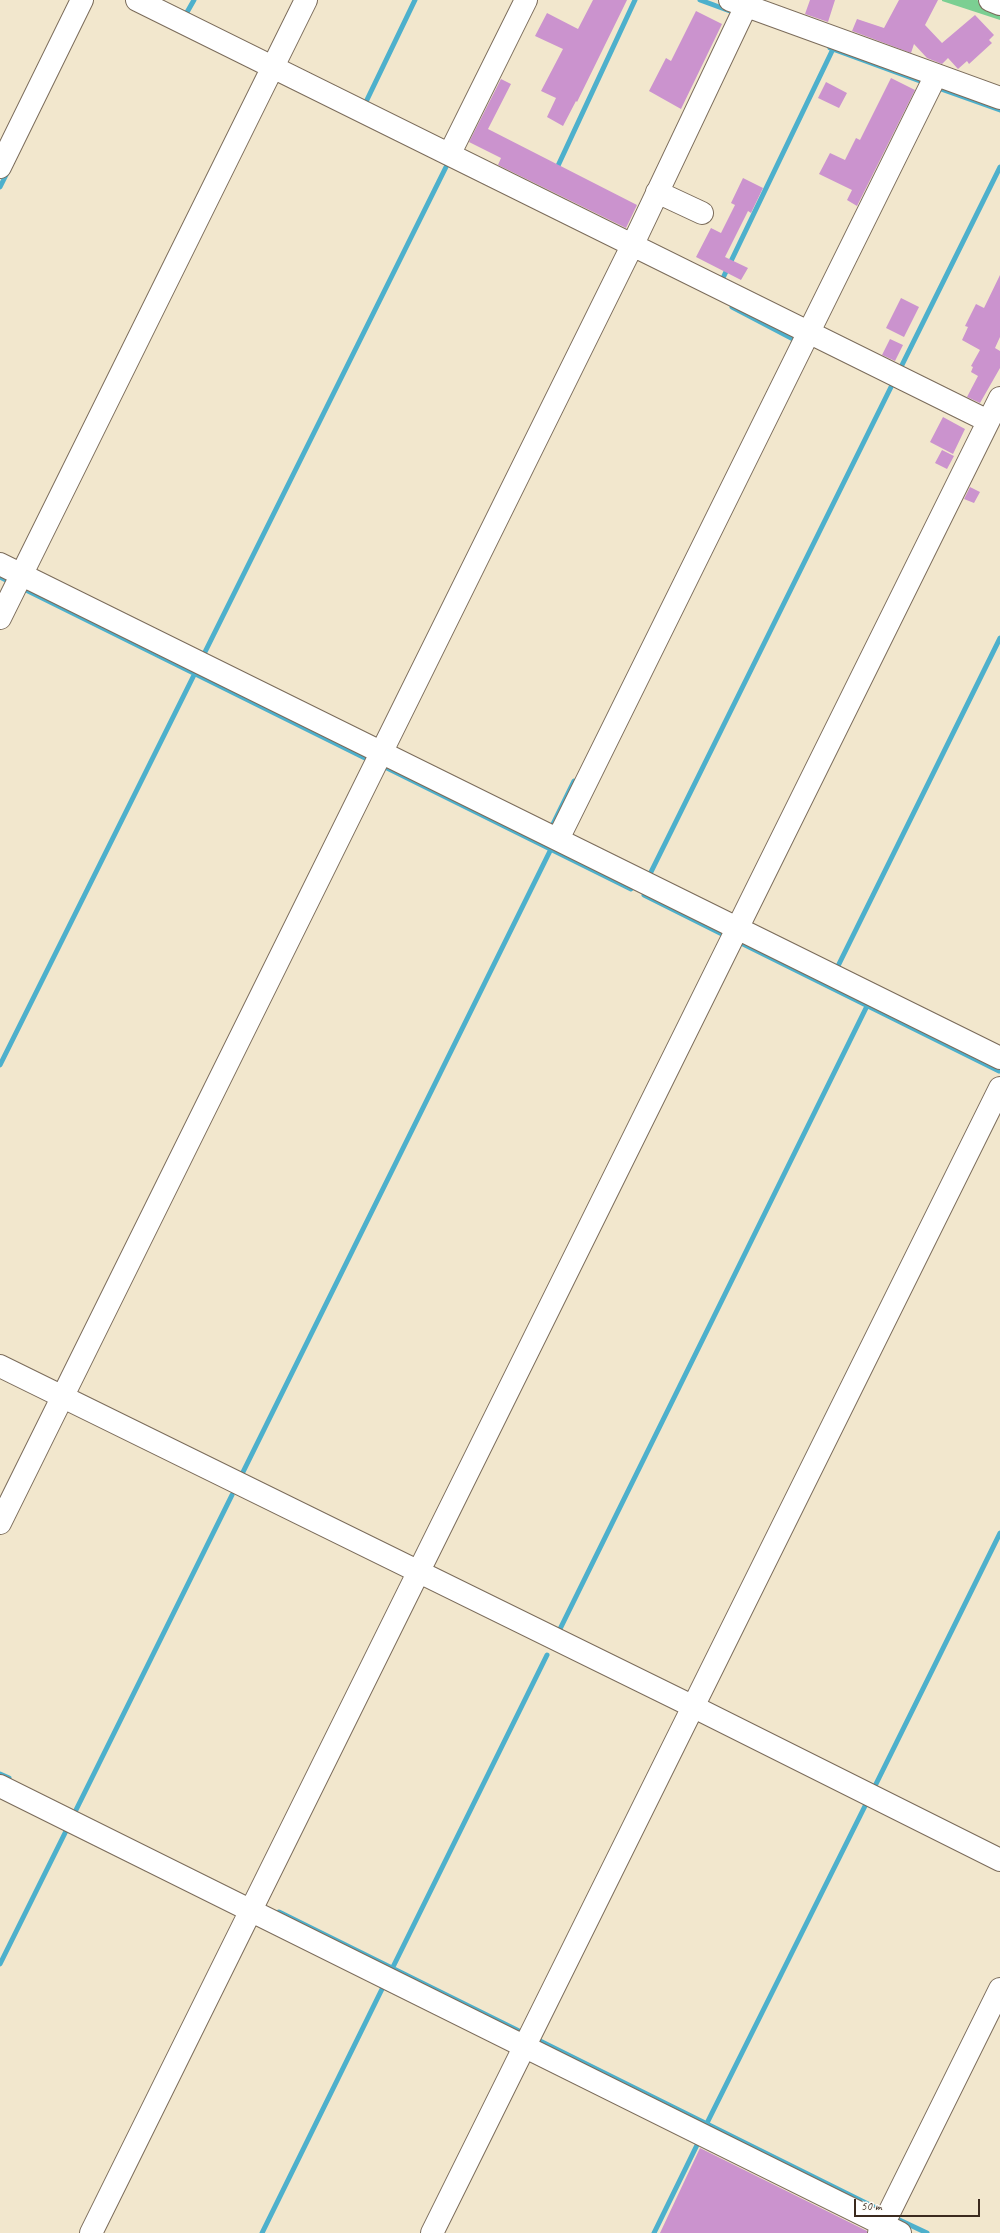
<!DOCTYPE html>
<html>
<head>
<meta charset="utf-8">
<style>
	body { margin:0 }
	#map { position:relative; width:1000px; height:2233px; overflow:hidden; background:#f2e7cd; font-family:Caveat,sans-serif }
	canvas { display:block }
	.scale { position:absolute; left:854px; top:2199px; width:126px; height:18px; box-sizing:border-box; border:2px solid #3b2a1e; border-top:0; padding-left:5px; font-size:12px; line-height:14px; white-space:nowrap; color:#3b2a1e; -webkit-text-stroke:3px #fdfcf7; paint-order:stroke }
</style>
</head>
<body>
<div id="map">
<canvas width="1000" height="2233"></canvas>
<div class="scale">50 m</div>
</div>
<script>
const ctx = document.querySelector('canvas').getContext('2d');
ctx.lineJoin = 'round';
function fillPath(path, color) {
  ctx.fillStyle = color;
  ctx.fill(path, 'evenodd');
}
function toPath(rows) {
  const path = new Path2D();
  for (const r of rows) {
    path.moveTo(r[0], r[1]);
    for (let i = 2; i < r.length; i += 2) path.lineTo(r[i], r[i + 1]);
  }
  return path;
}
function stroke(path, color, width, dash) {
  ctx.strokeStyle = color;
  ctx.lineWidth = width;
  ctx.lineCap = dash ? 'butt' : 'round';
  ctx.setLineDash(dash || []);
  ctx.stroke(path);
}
const green = toPath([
	[942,0,977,0,1000,9,1000,20,942,1]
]);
const stream = toPath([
	[700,0,730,11],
	[186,14,194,0],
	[830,48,920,81],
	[941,89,1000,110],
	[365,106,364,106,415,0],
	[556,170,635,0],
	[0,187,8,171],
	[721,282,833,49],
	[732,307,795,340,793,343],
	[900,369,1000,167],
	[0,577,8,581],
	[20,587,365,758],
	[203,656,447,165],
	[381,765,631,889],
	[552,826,574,781],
	[649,876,892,385],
	[644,895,724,935],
	[739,942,999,1071],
	[836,970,1000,638],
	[0,1065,198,667],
	[243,1472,551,849],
	[560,1629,867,1006],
	[0,1774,9,1778],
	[875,1786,1000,1533],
	[73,1816,232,1495],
	[279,1912,525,2034],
	[0,1964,68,1827],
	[390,1973,547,1655],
	[536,2039,882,2211],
	[707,2123,865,1806],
	[893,2217,927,2233],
	[262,2233,384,1985],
	[654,2233,698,2143]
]);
const building = toPath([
	[593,0,627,0,577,102,576,101,563,126,547,117,556,98,541,91,563,49,535,36,547,13,578,29],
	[810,0,835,0,828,22,805,14],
	[899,0,938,0,925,25,942,43,975,15,994,35,989,40,992,43,969,64,967,61,958,69,948,58,942,64,927,58,914,44,911,53,852,31,857,19,884,28],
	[696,11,722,24,681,109,649,91,666,58,671,61],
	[891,78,915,90,857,206,847,200,852,190,819,174,830,153,845,160,856,138,860,140],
	[501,79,511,84,488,129,637,205,626,228,498,165,501,158,469,142],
	[826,82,847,93,839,108,818,98],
	[743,178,763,188,751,213,748,211,725,257,748,268,741,280,696,257,711,228,721,233,735,205,731,203],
	[1000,275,1000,337,995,348,1000,351,1000,368,980,403,967,397,978,376,971,372,973,367,971,366,980,350,962,340,968,327,965,326,976,304,984,308],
	[901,298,919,307,904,337,886,328],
	[890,339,903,345,895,361,882,355],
	[943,417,965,429,953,454,930,442],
	[942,450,954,456,947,469,935,463],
	[970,487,980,492,974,503,964,499],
	[700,2148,867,2231,867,2233,660,2233]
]);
const minor = toPath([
	[137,0,988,421],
	[730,0,1000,98],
	[990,0,1000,4],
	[450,153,526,0],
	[0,167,82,0],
	[657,192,702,213],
	[0,564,1000,1058],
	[0,618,306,0],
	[558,839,936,75],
	[0,1366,694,1707,1000,1860],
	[0,1523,632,246,746,6],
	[0,1786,900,2233],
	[91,2233,1000,398],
	[432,2233,1000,1088],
	[879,2233,1000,1989]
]);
fillPath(green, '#7bcf92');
stroke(stream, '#4db0cc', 5);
fillPath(building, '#cb93ce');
stroke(minor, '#7b6c5b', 24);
stroke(minor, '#fff', 22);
</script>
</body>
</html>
